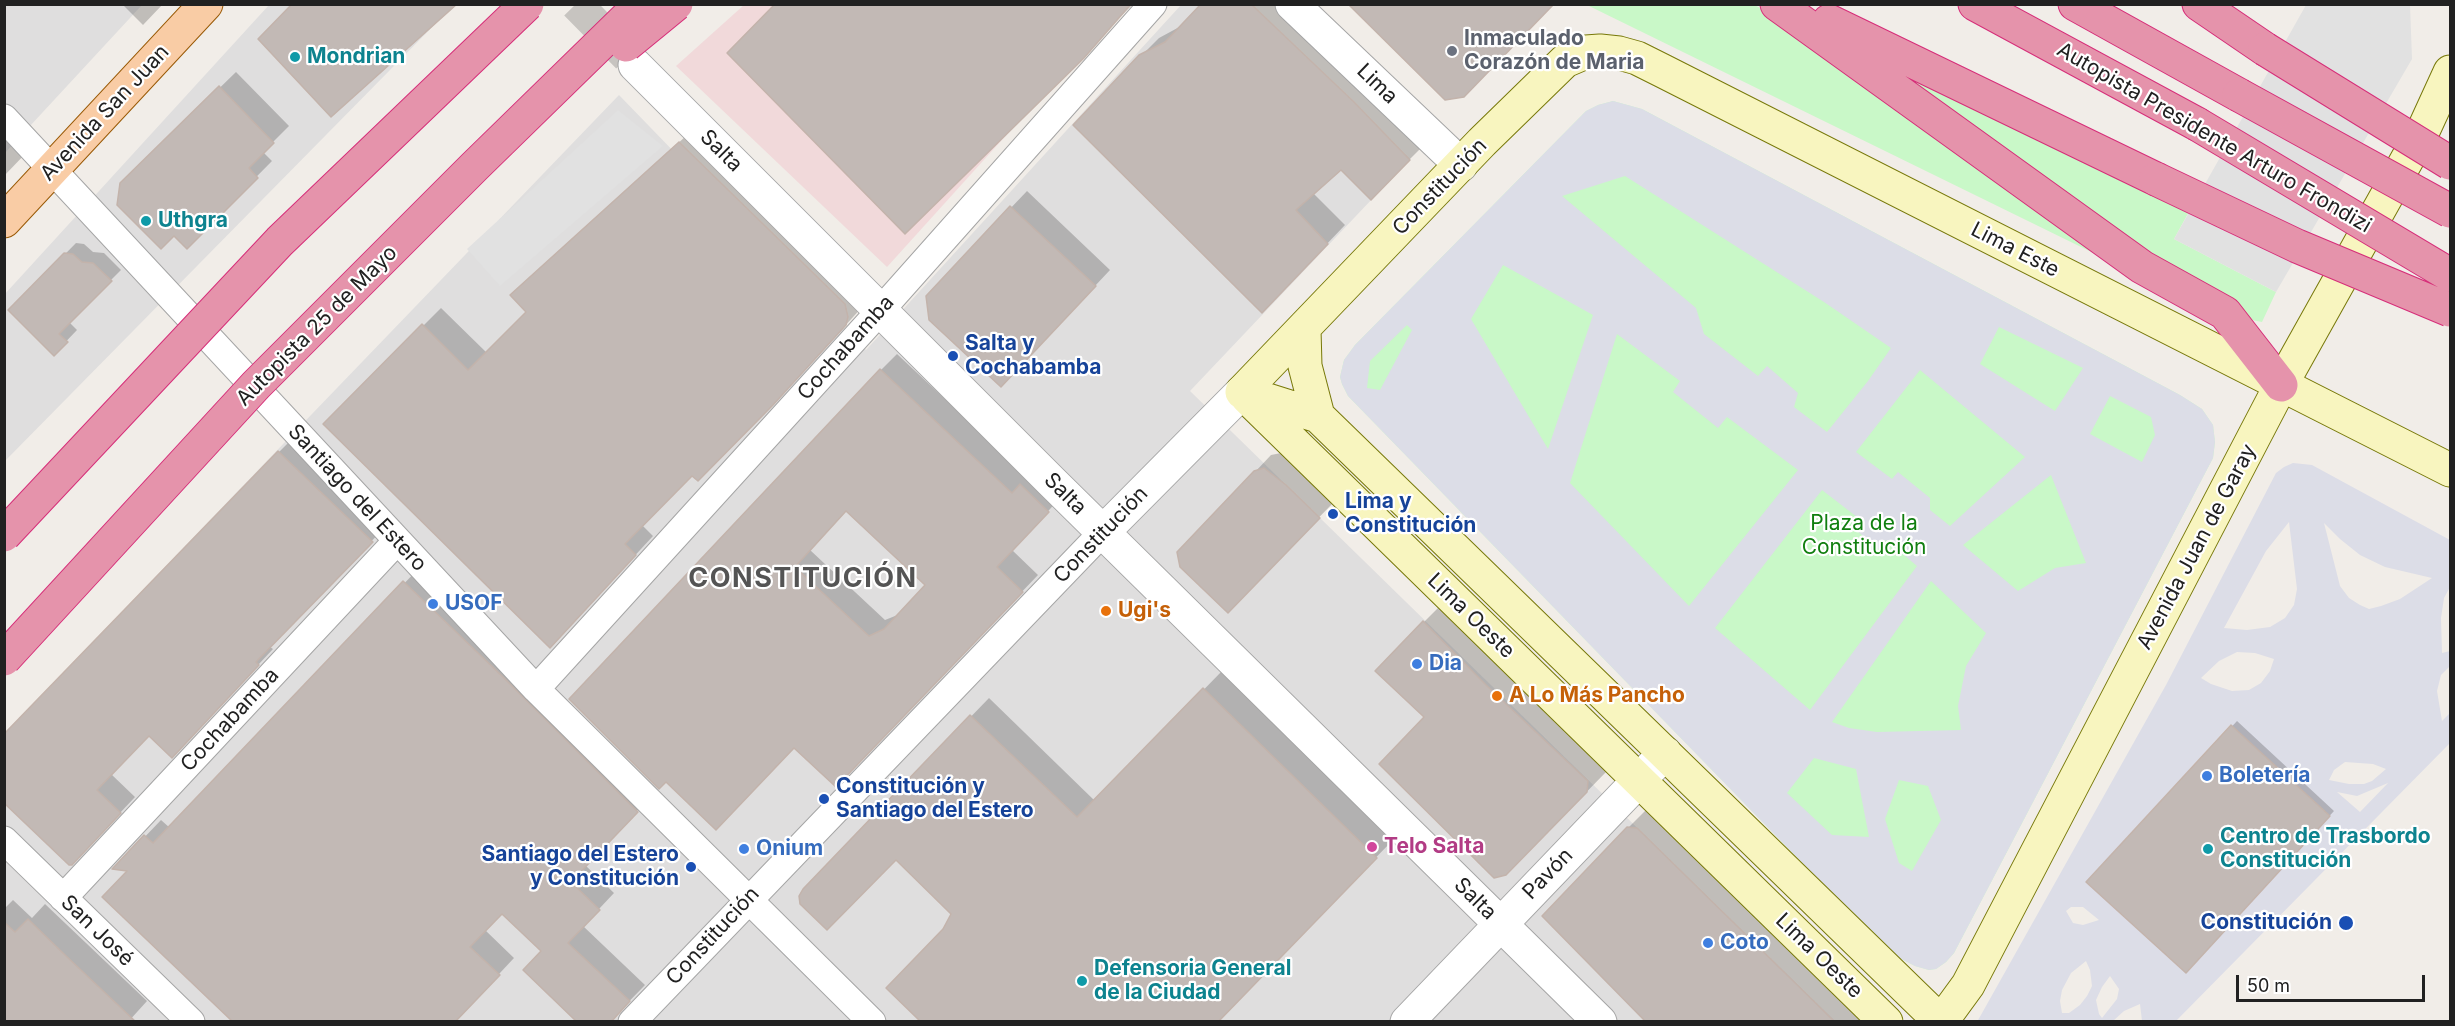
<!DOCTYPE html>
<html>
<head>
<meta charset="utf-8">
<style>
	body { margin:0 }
	#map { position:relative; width:2455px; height:1026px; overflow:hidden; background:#f1ede8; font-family:Inter,sans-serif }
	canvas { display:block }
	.frame { position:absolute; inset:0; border:6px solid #212121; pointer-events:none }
	.scale { position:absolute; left:2236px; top:975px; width:189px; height:27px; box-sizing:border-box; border:3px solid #212121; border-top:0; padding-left:8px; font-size:18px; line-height:21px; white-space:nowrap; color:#212121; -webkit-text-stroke:4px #fff; paint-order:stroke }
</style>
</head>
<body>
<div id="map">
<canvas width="2455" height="1026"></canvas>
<div class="frame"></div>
<div class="scale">50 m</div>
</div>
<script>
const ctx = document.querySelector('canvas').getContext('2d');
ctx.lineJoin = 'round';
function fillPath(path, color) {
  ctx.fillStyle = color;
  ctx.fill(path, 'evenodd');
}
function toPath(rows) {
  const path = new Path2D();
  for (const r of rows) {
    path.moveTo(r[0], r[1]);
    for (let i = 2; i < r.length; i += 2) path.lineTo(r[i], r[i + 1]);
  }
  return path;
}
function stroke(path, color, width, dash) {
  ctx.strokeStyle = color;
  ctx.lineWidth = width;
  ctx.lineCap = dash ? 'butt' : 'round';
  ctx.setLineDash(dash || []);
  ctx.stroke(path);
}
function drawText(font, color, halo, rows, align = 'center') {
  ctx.font = font + ' Inter,sans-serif';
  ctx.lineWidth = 4.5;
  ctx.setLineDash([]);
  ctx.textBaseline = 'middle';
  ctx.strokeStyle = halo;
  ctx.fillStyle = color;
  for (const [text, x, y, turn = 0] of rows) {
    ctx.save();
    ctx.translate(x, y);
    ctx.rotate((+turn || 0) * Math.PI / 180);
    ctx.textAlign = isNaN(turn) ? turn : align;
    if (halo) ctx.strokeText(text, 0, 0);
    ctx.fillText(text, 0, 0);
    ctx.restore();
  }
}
const residential = toPath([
	[5,5,142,5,5,153],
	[269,5,454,5,5,461,4,295],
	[1181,5,1250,5,1410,159,1190,391,1835,1021,5,1021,4,734,619,95,866,350]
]);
const commercial = toPath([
	[744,5,1124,5,887,267,676,66]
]);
const park = toPath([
	[1587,5,1754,5,1776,15,2126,269],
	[1879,63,2191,208,2174,239,2276,292,2262,322,2242,318],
	[1613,101,1642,109,2180,395,2202,409,2213,425,2215,442,2213,458,1954,953,1946,962,1936,969,1929,970,1915,966,1890,953,1348,396,1342,384,1340,377,1344,360,1355,345,1586,111,1598,105]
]);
const parking = toPath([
	[2306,5,2410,5,2412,59,2276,292,2174,239],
	[618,110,663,146,500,286,467,249]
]);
const plaza = toPath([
	[1613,101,1642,109,2180,395,2202,409,2213,425,2215,442,2213,458,1954,953,1946,962,1936,969,1929,970,1915,966,1890,953,1348,396,1342,384,1340,377,1344,360,1355,345,1586,111,1598,105],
	[1625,176,1824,302,1891,348,1868,381,1827,432,1794,407,1798,393,1767,366,1758,376,1704,334,1696,308,1562,196],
	[1503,265,1593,315,1548,449,1471,319],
	[1407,325,1412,330,1380,390,1367,388,1370,361],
	[1999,327,2083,368,2055,411,1980,364],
	[1617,334,1680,381,1673,392,1718,428,1727,417,1798,470,1689,606,1570,483],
	[1920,370,2025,457,1950,526,1930,510,1930,498,1898,472,1892,479,1856,452],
	[2110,396,2151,417,2155,435,2142,462,2090,434],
	[2051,475,2086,563,2055,568,2018,591,1963,545],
	[1822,490,1857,517,1851,526,1879,549,1886,540,1917,566,1810,710,1715,628],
	[1931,581,1986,633,1966,666,1958,706,1961,730,1877,732,1849,728,1832,722],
	[1814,758,1856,769,1869,837,1832,835,1787,793],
	[1899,780,1928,786,1941,820,1912,871,1899,863,1885,819],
	[2293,463,2312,465,2450,540,2450,587,2444,598,2441,618,2442,653,2450,651,2450,666,2441,675,2437,691,2442,721,2450,713,2450,743,2176,1021,2142,1021,2140,1004,2124,1011,2113,1021,1977,1022,2166,685,2276,473,2284,467],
	[2289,522,2297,589,2294,605,2285,618,2270,627,2247,630,2224,628,2266,551],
	[2324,523,2340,539,2360,555,2385,567,2432,578,2400,599,2381,606,2369,609,2360,605,2349,598,2340,586],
	[2237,652,2255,653,2274,659,2270,671,2261,683,2249,690,2232,691,2211,684,2201,678,2219,661],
	[2230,725,2330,816,2186,973,2086,882],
	[2345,762,2373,764,2386,769,2372,781,2364,784,2349,784,2329,780,2334,770],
	[2388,783,2360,812,2337,792,2357,796],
	[2071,907,2083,907,2099,920,2083,925,2073,923,2066,911],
	[2086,961,2090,970,2092,986,2087,996,2080,1005,2069,1013,2062,1013,2060,1001,2062,990,2071,973],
	[2110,976,2119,989,2117,999,2102,1018,2099,1014,2096,1000,2102,987]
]);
const shadow = toPath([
	[122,4,163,4,143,25],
	[777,4,1133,4,906,232],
	[1203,4,1287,4,1427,142,1371,198,1341,168,1313,193,1345,225,1280,293,1140,57,1159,38,1183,25],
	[236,72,289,126,263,152,272,161,187,247,122,183],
	[4,118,28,151,4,176],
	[698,125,864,305,791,385,692,474,642,525,653,536,568,628,325,424,441,308,487,353,528,312,512,295],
	[1027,191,1110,270,1017,369,927,296],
	[76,243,84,244,93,252,104,253,121,270,69,322,77,330,54,354,10,310],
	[897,354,1029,478,1063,495,1012,550,1038,575,852,769,795,746,666,780,881,370],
	[847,510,927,585,900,614,885,620,810,550],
	[294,437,386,526,270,647,273,649,187,741,149,734,111,774,135,797,87,848,4,801,279,452],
	[1281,453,1335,501,1243,595,1255,472,1271,455],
	[420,567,652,795,585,865,614,893,583,926,645,985,609,1022,543,951,503,912,485,930,514,958,454,1022,131,870,115,868,161,820,170,828],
	[1442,604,1606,762,1606,772,1525,855,1426,717,1424,622],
	[1222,671,1394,839,1216,1021,944,929,953,913,896,858,804,889,989,698,1095,801],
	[2237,721,2334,811,2186,971,2088,882],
	[1649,807,1873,1022,1649,1022,1628,828],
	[13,900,32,918,45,904,147,1001,128,1022,4,1022,4,909]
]);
const building = toPath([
	[292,4,457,4,331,117,258,39,292,4],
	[775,4,1131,4,1084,58,905,234,727,53,775,4],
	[1201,4,1251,4,1354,102,1410,160,1371,200,1341,170,1296,210,1328,244,1262,313,1073,125,1139,55,1165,42,1201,4],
	[1348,4,1554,4,1464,97,1445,100,1348,4],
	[219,86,274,143,249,168,258,178,187,249,174,236,161,249,117,205,120,183,219,86],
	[679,142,845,304,848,317,846,325,773,405,698,481,692,476,625,544,636,555,550,648,323,424,422,324,468,370,526,312,510,295,679,142],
	[1010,206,1096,286,1001,387,929,320,926,296,1010,206],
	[64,253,73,254,82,262,93,263,112,281,59,334,68,342,54,356,8,310,64,253],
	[880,369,1012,493,1020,484,1049,512,997,567,1023,592,836,787,794,748,716,830,666,782,659,789,569,699,880,369],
	[846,511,925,585,884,629,869,636,795,567,846,511],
	[278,451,373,542,256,662,259,665,172,758,149,736,97,790,121,813,72,865,69,865,4,803,4,734,278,451],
	[1264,468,1286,485,1320,518,1228,613,1180,567,1177,552,1254,471,1264,468],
	[403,581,502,676,638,812,571,882,600,910,568,943,630,1001,611,1022,577,1022,523,970,541,951,502,914,470,947,500,975,455,1022,233,1022,102,897,127,871,112,869,144,835,153,843,403,581],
	[1423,621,1486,685,1588,781,1587,792,1506,875,1494,878,1379,764,1424,717,1375,671,1423,621],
	[1203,688,1377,858,1218,1022,921,1022,886,988,943,929,951,914,896,860,827,930,800,904,799,896,803,889,970,715,1077,817,1203,688],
	[2231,725,2330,816,2186,973,2086,882,2231,725],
	[1627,827,1637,828,1835,1022,1646,1022,1542,916,1627,827],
	[28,919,64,954,136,1022,4,1022,4,922,15,932,28,919]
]);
const tertiaryTunnel = toPath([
	[576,4,628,57]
]);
const minor = toPath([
	[4,118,536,689,872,1022],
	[536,689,880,311,1153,4],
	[4,840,191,1022],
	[63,898,396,542],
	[632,1022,1103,532]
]);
const tertiary = toPath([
	[1292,4,1461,165],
	[635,65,1051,481,1600,1022],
	[1103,532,1242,392],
	[1407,1022,1665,753]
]);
const secondary = toPath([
	[1304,329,1305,366,1318,416],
	[1242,392,1482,142,1565,61,1586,52,1600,51,1619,53,1637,58,1663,71,2450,470],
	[1242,392,1318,416,1941,1022],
	[1247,397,1886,1022],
	[1941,1022,1968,985,2281,385,2423,131,2450,72]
]);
const primary = toPath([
	[4,221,206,4]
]);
const motorway = toPath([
	[1777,4,2142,267,2225,313,2281,385],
	[1975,4,2197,124],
	[2075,4,2239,95],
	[2199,4,2265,49],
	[1829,21,2156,179]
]);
const motorwayBridge = toPath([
	[626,45,676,4],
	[2265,49,2450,163],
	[2239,95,2450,211],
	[2197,124,2450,275],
	[2156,179,2297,246,2450,310],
	[4,535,280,241,527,4],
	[4,659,256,385,475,166,641,4]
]);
const markers = [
	[1452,51,6,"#6b7280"],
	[295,57,6,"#0f9aa8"],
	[146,221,6,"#0f9aa8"],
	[953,356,6,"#1a4fb4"],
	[1333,514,6,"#1a4fb4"],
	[433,604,6,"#3f7fe0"],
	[1106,611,6,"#e8710a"],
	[1417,664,6,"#3f7fe0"],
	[1497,696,6,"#e8710a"],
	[2207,776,6,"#3f7fe0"],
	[824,799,6,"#1a4fb4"],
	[1372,847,6,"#d1479c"],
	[744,849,6,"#3f7fe0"],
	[2208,849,6,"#0f9aa8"],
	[691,867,6,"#1a4fb4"],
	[2346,923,8,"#1a4fb4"],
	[1708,943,6,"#3f7fe0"],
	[1082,981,6,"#0f9aa8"]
];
const worshipNames = [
	["Inmaculado",1464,39],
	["Corazón de Maria",1464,63]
];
const cultureNames = [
	["Mondrian",307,57],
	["Uthgra",158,221],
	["Centro de Trasbordo",2220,837],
	["Constitución",2220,861],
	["Defensoria General",1094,969],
	["de la Ciudad",1094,993]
];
const streetNames = [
	["Lima",1377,84,44],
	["Avenida San Juan",105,113,-47],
	["Autopista Presidente Arturo Frondizi",2214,138,30],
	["Salta",721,151,45],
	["Constitución",1440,187,-46],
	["Lima Este",2015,250,27],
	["Autopista 25 de Mayo",317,326,-45],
	["Cochabamba",846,348,-48],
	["Salta",1065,494,45],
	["Santiago del Estero",357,498,47],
	["Constitución",1101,535,-46],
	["Avenida Juan de Garay",2197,547,-62],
	["Lima Oeste",1471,616,44],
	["Cochabamba",230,720,-47],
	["Pavón",1548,874,-46],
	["Salta",1475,899,45],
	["San José",97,931,44],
	["Constitución",713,936,-47],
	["Lima Oeste",1819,956,44]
];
const transitNames = [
	["Salta y",965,344],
	["Cochabamba",965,368],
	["Lima y",1345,502],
	["Constitución",1345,526],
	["Constitución y",836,787],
	["Santiago del Estero",836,811],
	["Santiago del Estero",679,855,"right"],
	["y Constitución",679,879,"right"],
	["Constitución",2332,923,"right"]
];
const parkNames = [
	["Plaza de la",1864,524],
	["Constitución",1864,548]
];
const shopNames = [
	["USOF",445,604],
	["Dia",1429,664],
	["Boletería",2219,776],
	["Onium",756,849],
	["Coto",1720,943]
];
const foodNames = [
	["Ugi's",1118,611],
	["A Lo Más Pancho",1509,696]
];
const hotelNames = [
	["Telo Salta",1384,847]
];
const districtNames = [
	["CONSTITUCIÓN",803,579]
];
fillPath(residential, '#dfdede');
fillPath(commercial, '#f1d9da');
fillPath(park, '#c9f8c8');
fillPath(parking, '#e1e1e1');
fillPath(plaza, '#dcdde7');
fillPath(shadow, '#0003');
fillPath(building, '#c2b9b5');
stroke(building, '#c3b3ab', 1.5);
stroke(tertiaryTunnel, '#c7c4c0', 33, [33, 16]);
stroke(minor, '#a5a5a5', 29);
stroke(tertiary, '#a5a5a5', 35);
stroke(secondary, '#777809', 35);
stroke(primary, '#995905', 35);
stroke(motorway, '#d62e79', 35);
stroke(minor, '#fff', 27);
stroke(tertiary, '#fff', 33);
stroke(secondary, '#f8f5bf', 33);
stroke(primary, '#f9cca5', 33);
stroke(motorway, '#e593ab', 33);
stroke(motorwayBridge, '#d62e79', 35, []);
stroke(motorwayBridge, '#e593ab', 33);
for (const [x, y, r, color] of markers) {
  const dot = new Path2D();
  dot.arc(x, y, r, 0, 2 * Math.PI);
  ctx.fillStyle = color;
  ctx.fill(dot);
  stroke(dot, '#fff', 2);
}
drawText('bold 21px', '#5b616d', '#fff', worshipNames, 'left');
drawText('bold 21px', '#0d838f', '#fff', cultureNames, 'left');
drawText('21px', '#212121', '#fff', streetNames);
drawText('bold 21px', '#164399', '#fff', transitNames, 'left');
drawText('21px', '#117f10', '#fff', parkNames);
drawText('bold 21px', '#366cbe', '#fff', shopNames, 'left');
drawText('bold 21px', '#c56008', '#fff', foodNames, 'left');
drawText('bold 21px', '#b23c85', '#fff', hotelNames, 'left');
ctx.letterSpacing = '1.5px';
drawText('bold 27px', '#545454', '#fff', districtNames);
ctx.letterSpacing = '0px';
</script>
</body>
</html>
